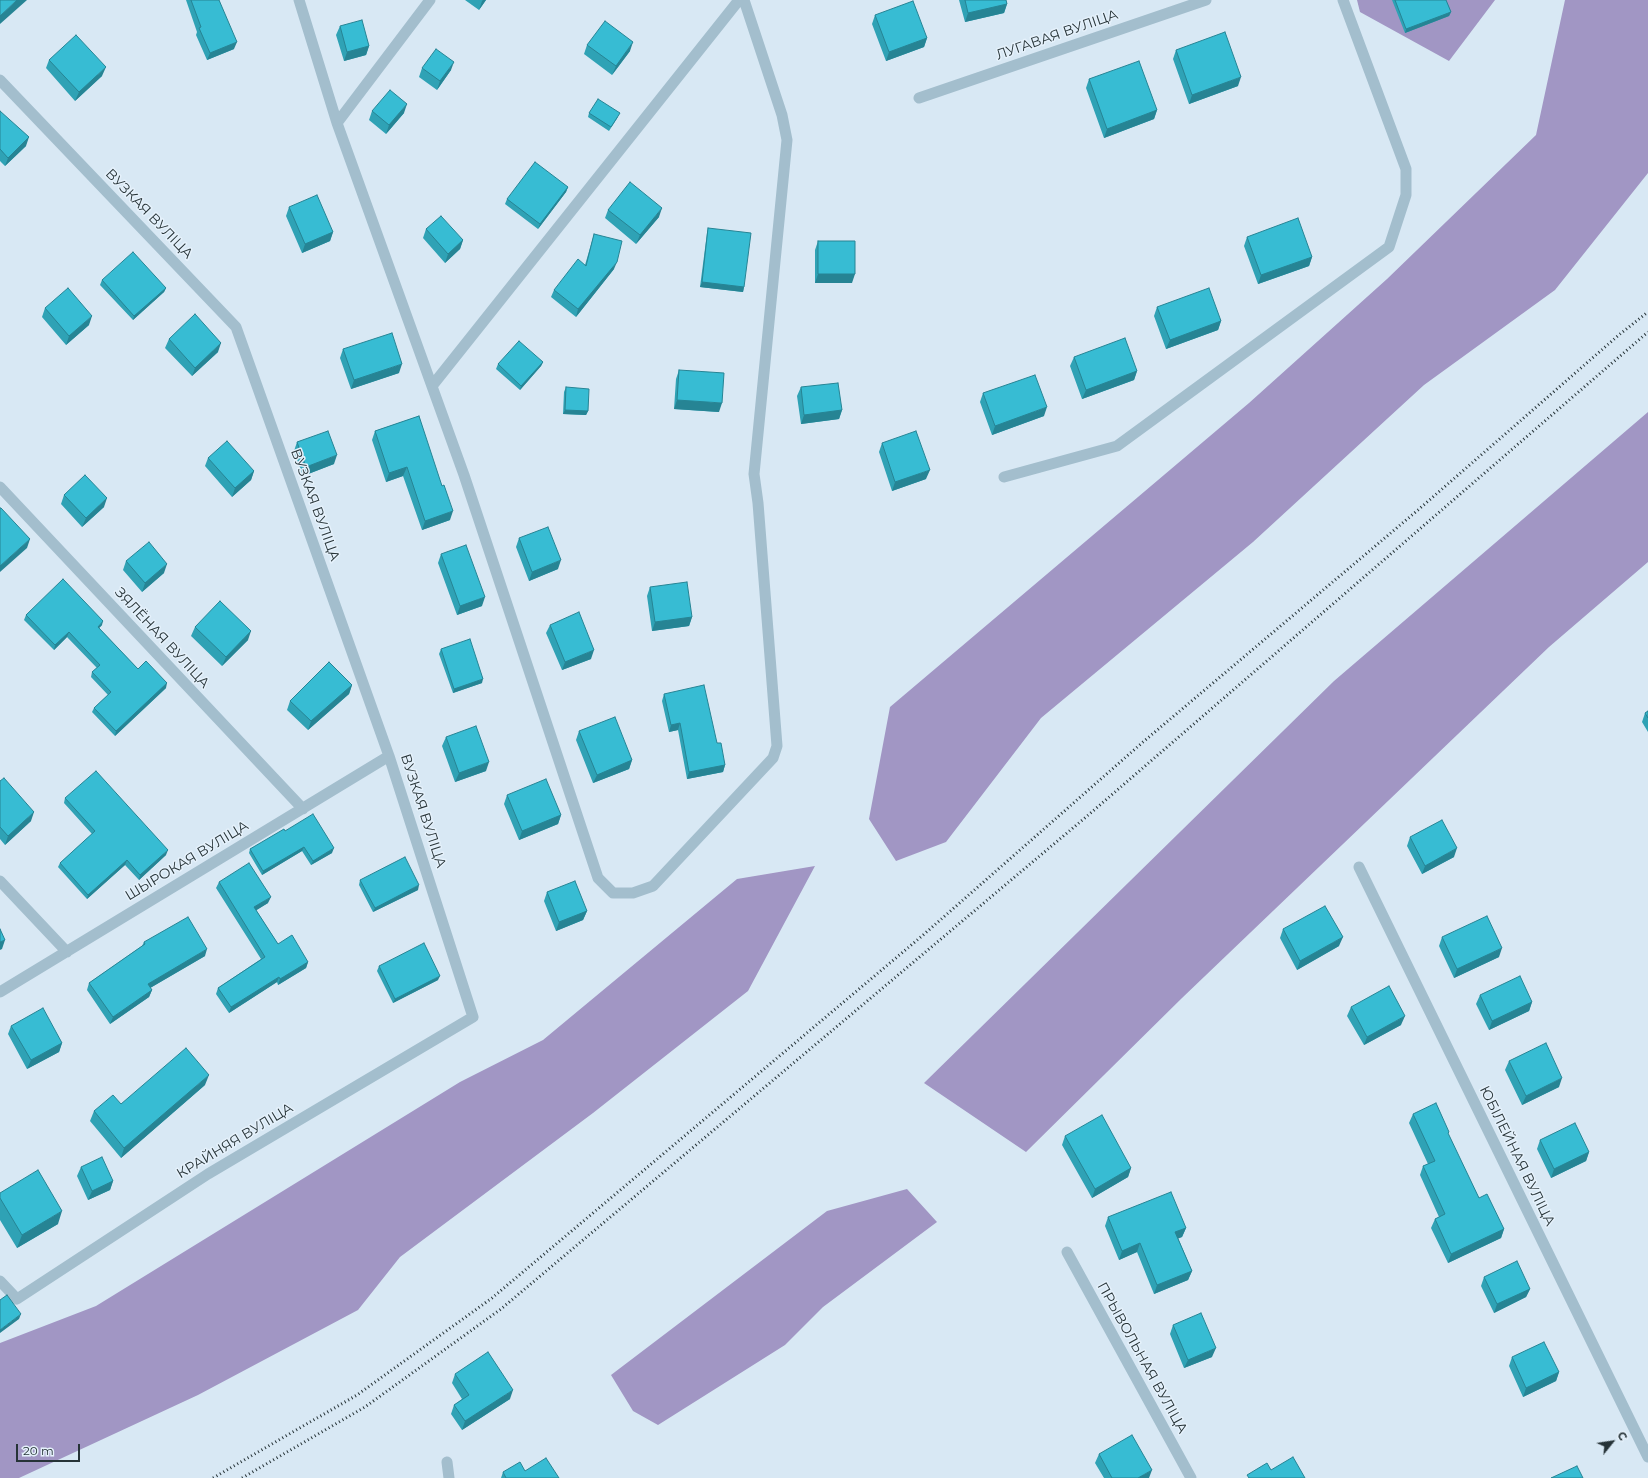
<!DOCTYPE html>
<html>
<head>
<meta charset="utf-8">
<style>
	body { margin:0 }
	#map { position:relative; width:1648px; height:1478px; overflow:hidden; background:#d8e8f4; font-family:Montserrat,sans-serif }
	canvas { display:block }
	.north { position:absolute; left:1592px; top:1422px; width:40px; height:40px; -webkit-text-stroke:3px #e5f1fb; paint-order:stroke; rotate:60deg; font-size:11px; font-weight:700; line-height:16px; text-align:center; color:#263337 }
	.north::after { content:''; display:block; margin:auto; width:14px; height:18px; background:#263337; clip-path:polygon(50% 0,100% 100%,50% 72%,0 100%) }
	.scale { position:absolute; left:16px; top:1444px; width:64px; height:18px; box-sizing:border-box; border:2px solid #263337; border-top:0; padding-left:5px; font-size:12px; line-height:14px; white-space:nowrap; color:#263337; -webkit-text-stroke:3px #e5f1fb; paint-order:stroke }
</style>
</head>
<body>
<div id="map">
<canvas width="1648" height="1478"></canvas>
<div class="north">С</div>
<div class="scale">20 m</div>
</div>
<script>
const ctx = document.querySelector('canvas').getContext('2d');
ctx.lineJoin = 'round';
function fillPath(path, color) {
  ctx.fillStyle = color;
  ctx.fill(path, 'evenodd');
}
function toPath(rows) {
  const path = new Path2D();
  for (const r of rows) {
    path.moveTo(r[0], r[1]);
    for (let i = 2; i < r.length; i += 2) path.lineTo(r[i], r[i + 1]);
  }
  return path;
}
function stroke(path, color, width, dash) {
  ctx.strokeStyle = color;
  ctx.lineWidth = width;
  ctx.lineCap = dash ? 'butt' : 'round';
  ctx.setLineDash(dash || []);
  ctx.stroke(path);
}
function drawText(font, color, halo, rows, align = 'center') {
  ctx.font = font + ' Montserrat,sans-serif';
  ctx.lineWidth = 3;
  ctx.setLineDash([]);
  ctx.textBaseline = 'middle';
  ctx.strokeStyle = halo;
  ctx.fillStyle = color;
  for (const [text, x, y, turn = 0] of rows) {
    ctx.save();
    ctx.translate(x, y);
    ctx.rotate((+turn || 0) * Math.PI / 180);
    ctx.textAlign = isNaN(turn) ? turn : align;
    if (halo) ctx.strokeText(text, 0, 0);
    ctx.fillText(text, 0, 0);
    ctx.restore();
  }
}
const green = toPath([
	[1357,0,1495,0,1449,61,1360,12],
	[1565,0,1648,0,1648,173,1555,290,1424,385,1253,542,1041,718,946,842,896,861,869,819,890,707,1249,403,1387,279,1536,135],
	[1648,412,1648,562,1549,647,1182,998,1026,1152,924,1083,1334,681],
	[815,866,748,991,593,1113,400,1257,358,1310,198,1395,19,1478,0,1478,0,1343,96,1306,460,1082,543,1040,737,879],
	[907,1189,937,1222,823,1307,785,1345,658,1425,633,1411,611,1375,827,1211]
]);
const minor = toPath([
	[299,0,337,123,464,475,598,878,613,893,633,893,653,886,773,758,777,746,758,503,754,474,787,140,782,115,744,0],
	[0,80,236,327,389,756,473,1017,208,1174,17,1299,0,1281],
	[919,98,1206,0],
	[337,123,430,0],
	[432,386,739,0],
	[1004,477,1117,446,1389,247,1406,195,1406,169,1343,0],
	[0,487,303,809],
	[1359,867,1648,1457],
	[0,881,67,952],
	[0,992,389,756],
	[1067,1252,1191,1478],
	[447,1462,449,1478]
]);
const rail = toPath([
	[213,1478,357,1395,492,1298,922,936,1143,742,1418,510,1620,334,1648,312],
	[242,1478,365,1407,501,1309,1086,817,1648,332]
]);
const wall = toPath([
	[186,0,219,0,234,49,207,60,196,35,197,32],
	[465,0,486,0,479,10],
	[959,0,1006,0,1007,4,1004,13,965,22],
	[1392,0,1446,0,1451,12,1449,16,1405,33],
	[875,15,927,38,924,47,886,61,872,24],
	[340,26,369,46,366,55,344,61,336,35],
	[587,45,630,51,612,75,584,54],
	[1176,50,1238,86,1189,104,1173,59],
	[49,60,102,76,75,101,46,68],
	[422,68,451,70,437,90,419,77],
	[1089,79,1157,110,1154,119,1104,138,1086,88],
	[0,111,26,146,5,166,0,161],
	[372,111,404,113,386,134,369,120],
	[589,113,618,117,609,131,588,117],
	[568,187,566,192,538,229,505,204,507,199],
	[289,207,333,232,330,241,302,253,286,216],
	[608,210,659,217,636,244,605,218],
	[708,228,744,287,743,292,700,287,707,233],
	[426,229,463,240,460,249,445,263,423,238],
	[594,234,614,269,576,317,551,297,554,290,585,265,592,241],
	[1247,237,1312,257,1309,266,1258,284,1244,246],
	[818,241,852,283,815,283,815,250],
	[102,280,166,288,164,292,133,320,100,285],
	[1157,307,1221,321,1218,330,1166,349,1154,316],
	[45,308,89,325,66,345,42,317],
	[169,339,218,352,192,376,165,348],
	[343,349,399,373,351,389,340,358],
	[1074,357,1137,371,1134,380,1082,399,1070,366],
	[543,362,541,366,520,390,496,369,498,364],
	[679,370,719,412,674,409,676,379],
	[566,387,588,411,586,415,563,414,564,392],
	[801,387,842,410,839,419,801,424,797,396],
	[983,393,1044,416,992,435,980,402],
	[419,416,450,520,422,530,403,476,386,482,372,440,375,431],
	[297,442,334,464,303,476,294,451],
	[882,443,926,479,892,491,879,452],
	[208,458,254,471,251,480,232,497,205,466],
	[64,495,104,507,82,527,61,504],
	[519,538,558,569,529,581,516,547],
	[441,554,482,606,457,615,438,563],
	[126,561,164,573,142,592,123,570],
	[650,587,692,617,689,626,652,631,647,596],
	[26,615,102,625,99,628,138,669,166,688,115,736,92,712,94,708,108,695,91,677,92,672,97,668,67,637,54,650,24,620],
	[550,625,591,659,562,670,546,633],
	[195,627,248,640,222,666,191,636],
	[441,649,482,683,453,693,439,654],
	[352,685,349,694,308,730,287,710,290,701],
	[664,694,725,765,723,772,687,779,678,730,669,732,662,701],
	[1648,711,1648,732,1642,722,1645,713],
	[579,731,632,760,629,769,593,783,576,740],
	[446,737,486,771,455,782,442,746],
	[0,781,31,821,5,845,0,839],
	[507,795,561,815,558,824,519,840,504,804],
	[65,798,166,855,139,880,125,865,87,899,58,867,60,863,92,834,64,803],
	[285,831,332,853,311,865,302,851,262,875,249,853,250,849],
	[1410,837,1454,857,1422,874,1407,846],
	[360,880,418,890,373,912,359,885],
	[219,882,268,903,256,910,278,944,308,962,306,968,278,985,277,982,229,1013,216,994,218,988,261,959,216,888],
	[547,892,587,911,583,920,556,931,544,901],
	[1283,929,1339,946,1297,970,1280,938],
	[1442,937,1499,957,1454,978,1439,946],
	[144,942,205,956,150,988,152,990,149,997,110,1024,87,990,89,983,142,946],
	[379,966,438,980,393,1003,377,971],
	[1480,995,1532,1002,1529,1011,1489,1030,1476,1004],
	[1351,1007,1401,1025,1364,1045,1347,1016],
	[11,1026,62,1043,59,1052,27,1069,8,1034],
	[1509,1061,1559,1087,1522,1105,1505,1070],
	[205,1085,121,1158,90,1121,94,1111,121,1104],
	[1413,1114,1448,1135,1479,1198,1504,1229,1501,1238,1448,1263,1431,1228,1435,1219,1439,1217,1420,1175,1423,1166,1428,1164,1409,1123],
	[1065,1136,1131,1168,1128,1177,1092,1198,1062,1145],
	[1540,1140,1589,1152,1586,1161,1551,1178,1537,1149],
	[81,1167,113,1181,110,1190,88,1200,77,1176],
	[0,1193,58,1224,17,1248,0,1220],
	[1108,1217,1186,1228,1182,1237,1178,1238,1192,1271,1188,1280,1154,1294,1137,1252,1119,1260,1105,1226],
	[1484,1277,1530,1289,1526,1297,1494,1313,1481,1286],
	[1173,1325,1212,1357,1184,1368,1170,1334],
	[1512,1357,1559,1372,1556,1381,1523,1397,1509,1366],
	[455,1374,510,1399,462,1430,451,1414,454,1405,462,1399,452,1383],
	[1099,1454,1149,1478,1104,1478,1095,1463],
	[525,1471,559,1478,501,1478,503,1472]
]);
const shadedWall = toPath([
	[17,0,27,0,0,24,0,16],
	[483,0,486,0,479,10,482,1],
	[1007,4,1004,13,965,22,968,13],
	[1451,12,1449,16,1405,33,1406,29],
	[927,38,924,47,886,61,889,52],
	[237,42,234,49,207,60,210,53],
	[633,42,630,51,612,75,616,66],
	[369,46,366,55,344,61,347,52],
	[454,62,451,70,437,90,440,81],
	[106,67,102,76,75,101,79,92],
	[1241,77,1238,86,1189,104,1192,95],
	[407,104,404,113,386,134,389,125],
	[1157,110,1154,119,1104,138,1107,129],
	[29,137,26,146,5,166,8,158],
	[568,187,566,192,538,229,540,224],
	[662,208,659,217,636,244,640,235],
	[333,232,330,241,302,253,305,244],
	[463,240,460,249,445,263,448,254],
	[1312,257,1309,266,1258,284,1261,275],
	[617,262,614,269,576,317,578,309],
	[818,274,855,274,852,283,815,283],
	[702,282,744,287,743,292,700,287],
	[166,288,164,292,133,320,134,316],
	[92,316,89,325,66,345,69,336],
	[1221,321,1218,330,1166,349,1170,340],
	[221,343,218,352,192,376,195,368],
	[543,362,541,366,520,390,521,386],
	[402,364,399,373,351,389,354,380],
	[1137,371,1134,380,1082,399,1086,390],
	[677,400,722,403,719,412,674,409],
	[1047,407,1044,416,992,435,995,426],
	[565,410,588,411,586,415,563,414],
	[842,410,839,419,801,424,804,415],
	[337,455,334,464,303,476,306,467],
	[407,467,403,476,386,482,389,473],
	[930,470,926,479,892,491,895,482],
	[254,471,251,480,232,497,235,488],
	[107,498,104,507,82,527,86,518],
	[453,511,450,520,422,530,425,521],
	[30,539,27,548,0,572,0,566],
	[561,560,558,569,529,581,532,572],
	[167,564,164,573,142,592,145,583],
	[485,597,482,606,457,615,460,606],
	[692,617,689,626,652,631,655,622],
	[103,621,102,625,96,631,98,627],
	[251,631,248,640,222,666,226,657],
	[69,632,67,637,54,650,55,645],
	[594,650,591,659,562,670,565,662],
	[483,679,482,683,453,693,454,689],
	[167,683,166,688,115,736,116,731],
	[352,685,349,694,308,730,311,721],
	[680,723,678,730,669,732,671,725],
	[632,760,629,769,593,783,597,775],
	[489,762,486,771,455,782,459,773],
	[725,765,723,772,687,779,689,772],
	[34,812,31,821,5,845,8,836],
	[561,815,558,824,519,840,522,831],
	[304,847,302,851,262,875,263,871],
	[334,848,332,853,311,865,313,861],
	[1457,848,1454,857,1422,874,1425,866],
	[168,850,166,855,139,880,140,875],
	[127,860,125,865,87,899,88,895],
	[419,885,418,890,373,912,375,908],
	[271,897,268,903,252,913,254,907],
	[587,911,583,920,556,931,559,922],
	[1343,937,1339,946,1297,970,1300,961],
	[5,940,2,949,0,950,0,942],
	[1502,948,1499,957,1454,978,1457,969],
	[207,949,205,956,145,991,148,984],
	[308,962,306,968,278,985,280,979],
	[440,976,438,980,393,1003,395,999],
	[279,977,277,982,229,1013,231,1007],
	[152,990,149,997,110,1024,113,1017],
	[1532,1002,1529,1011,1489,1030,1492,1021],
	[1405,1016,1401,1025,1364,1045,1367,1037],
	[62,1043,59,1052,27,1069,31,1060],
	[209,1075,205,1085,121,1158,124,1148],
	[1562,1078,1559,1087,1522,1105,1526,1096],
	[1589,1152,1586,1161,1551,1178,1554,1169],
	[1131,1168,1128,1177,1092,1198,1095,1189],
	[113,1181,110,1190,88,1200,92,1191],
	[62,1211,58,1224,17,1248,22,1235],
	[1186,1228,1182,1237,1172,1241,1175,1232],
	[1504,1229,1501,1238,1448,1263,1451,1254],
	[1140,1243,1137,1252,1119,1260,1122,1251],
	[1192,1271,1188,1280,1154,1294,1157,1285],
	[1530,1289,1526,1297,1494,1313,1497,1304],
	[21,1314,19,1319,0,1333,0,1330],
	[1216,1348,1212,1357,1184,1368,1188,1360],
	[1559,1372,1556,1381,1523,1397,1526,1388],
	[513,1390,510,1399,462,1430,465,1421],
	[1152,1470,1149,1478,1138,1478]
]);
const building = toPath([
	[0,0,17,0,0,16,0,0],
	[191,0,219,0,237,42,210,53,199,28,201,27,191,0],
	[965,0,1006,0,1007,4,968,13,965,0],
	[1395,0,1446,0,1451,12,1406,29,1395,0],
	[913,1,927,38,889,52,875,15,913,1],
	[362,20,369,46,347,52,340,26,362,20],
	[605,21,633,42,616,66,587,45,605,21],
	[1225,32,1241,77,1192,95,1176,50,1225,32],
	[76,35,106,67,79,92,49,60,76,35],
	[436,49,454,62,440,81,422,68,436,49],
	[1139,61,1157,110,1107,129,1089,79,1139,61],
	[390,90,407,104,389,125,372,111,390,90],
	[598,99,620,113,611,127,589,113,598,99],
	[0,111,29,137,8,158,0,149,0,111],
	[535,162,568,187,540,224,507,199,535,162],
	[630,182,662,208,640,235,608,210,630,182],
	[317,195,333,232,305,244,289,207,317,195],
	[441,216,463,240,448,254,426,229,441,216],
	[1298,218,1312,257,1261,275,1247,237,1298,218],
	[708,228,751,233,744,287,702,282,708,228],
	[594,234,622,241,617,262,578,309,554,290,578,259,586,266,594,234],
	[818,241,855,241,855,274,818,274,818,241],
	[133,252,166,288,134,316,102,280,133,252],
	[68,288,92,316,69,336,45,308,68,288],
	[1209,288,1221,321,1170,340,1157,307,1209,288],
	[195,314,221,343,195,368,169,339,195,314],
	[392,333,402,364,354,380,343,349,392,333],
	[1125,338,1137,371,1086,390,1074,357,1125,338],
	[519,341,543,362,521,386,498,364,519,341],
	[679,370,724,373,722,403,677,400,679,370],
	[1035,375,1047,407,995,426,983,393,1035,375],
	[838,383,842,410,804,415,801,387,838,383],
	[566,387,589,389,588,411,565,410,566,387],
	[419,416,442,486,444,485,453,511,425,521,407,467,389,473,375,431,419,416],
	[328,431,337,455,306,467,297,442,328,431],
	[916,431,930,470,895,482,882,443,916,431],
	[227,441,254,471,235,488,208,458,227,441],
	[85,475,107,498,86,518,64,495,85,475],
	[0,508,1,508,30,539,0,566,0,508],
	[548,527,561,560,532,572,519,538,548,527],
	[149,542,167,564,145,583,126,561,149,542],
	[466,545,485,597,460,606,441,554,466,545],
	[63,579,103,621,98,627,138,669,146,661,167,683,116,731,94,708,111,692,92,672,100,665,69,632,55,645,26,615,63,579],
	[687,582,692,617,655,622,650,587,687,582],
	[220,601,251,631,226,657,195,627,220,601],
	[579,612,594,650,565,662,550,625,579,612],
	[470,639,483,679,454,689,441,649,470,639],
	[329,662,352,685,311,721,290,701,329,662],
	[704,685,717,743,721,743,725,765,689,772,680,723,671,725,664,694,704,685],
	[1648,711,1648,718,1645,713,1648,711],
	[615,717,632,760,597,775,579,731,615,717],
	[476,726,489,762,459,773,446,737,476,726],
	[96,771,168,850,140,875,127,860,88,895,60,863,95,831,65,798,96,771],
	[4,778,34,812,8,836,0,827,0,781,4,778],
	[546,779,561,815,522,831,507,795,546,779],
	[313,814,334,848,313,861,304,847,263,871,250,849,284,829,285,831,313,814],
	[1442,820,1457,848,1425,866,1410,837,1442,820],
	[405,857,419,885,375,908,360,880,405,857],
	[249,863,271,897,254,907,278,944,292,935,308,962,280,979,279,977,231,1007,218,988,265,957,219,882,249,863],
	[575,881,587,911,559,922,547,892,575,881],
	[1325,906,1343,937,1300,961,1283,929,1325,906],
	[1487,916,1502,948,1457,969,1442,937,1487,916],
	[188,917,207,949,148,984,152,990,113,1017,89,983,145,944,144,942,188,917],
	[0,929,5,940,0,942,0,929],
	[424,943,440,976,395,999,379,966,424,943],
	[1520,976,1532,1002,1492,1021,1480,995,1520,976],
	[1389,986,1405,1016,1367,1037,1351,1007,1389,986],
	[43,1008,62,1043,31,1060,11,1026,43,1008],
	[1546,1043,1562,1078,1526,1096,1509,1061,1546,1043],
	[186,1048,209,1075,124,1148,94,1111,113,1095,121,1104,186,1048],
	[1436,1103,1449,1132,1448,1133,1479,1198,1487,1194,1504,1229,1451,1254,1435,1219,1445,1214,1423,1166,1435,1161,1413,1114,1436,1103],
	[1102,1115,1131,1168,1095,1189,1065,1136,1102,1115],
	[1575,1123,1589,1152,1554,1169,1540,1140,1575,1123],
	[102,1157,113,1181,92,1191,81,1167,102,1157],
	[38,1170,62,1211,22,1235,0,1198,0,1193,38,1170],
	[1171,1192,1186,1228,1175,1232,1192,1271,1157,1285,1140,1243,1122,1251,1108,1217,1171,1192],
	[1517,1261,1530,1289,1497,1304,1484,1277,1517,1261],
	[7,1295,21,1314,0,1330,0,1300,7,1295],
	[1201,1313,1216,1348,1188,1360,1173,1325,1201,1313],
	[1544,1342,1559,1372,1526,1388,1512,1357,1544,1342],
	[488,1352,513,1390,465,1421,454,1405,469,1395,455,1374,488,1352],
	[1132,1435,1152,1470,1138,1478,1112,1478,1099,1454,1132,1435],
	[1293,1457,1305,1478,1249,1478,1247,1475,1267,1463,1271,1470,1293,1457],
	[546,1458,559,1478,506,1478,503,1472,520,1462,525,1471,546,1458],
	[1577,1466,1583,1478,1551,1478,1577,1466]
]);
const streetNames = [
	["ЛУГАВАЯ ВУЛІЦА",1057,35,-19],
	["ВУЗКАЯ ВУЛІЦА",149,214,46],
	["ВУЗКАЯ ВУЛІЦА",315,505,70],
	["ЗЯЛЁНАЯ ВУЛІЦА",162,638,47],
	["ВУЗКАЯ ВУЛІЦА",423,811,72],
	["ШЫРОКАЯ ВУЛІЦА",187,861,-31],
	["КРАЙНЯЯ ВУЛІЦА",235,1141,-31],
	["ЮБІЛЕЙНАЯ ВУЛІЦА",1517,1156,64],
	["ПРЫВОЛЬНАЯ ВУЛІЦА",1142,1358,61]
];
fillPath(green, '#a196c4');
stroke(minor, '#a3becd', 11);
stroke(rail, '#263337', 3, [1, 3]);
fillPath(wall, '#2fa2b5');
fillPath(shadedWall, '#268494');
fillPath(building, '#37bcd3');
stroke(building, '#268494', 1);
drawText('14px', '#263337', '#e5f1fb', streetNames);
</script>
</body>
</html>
